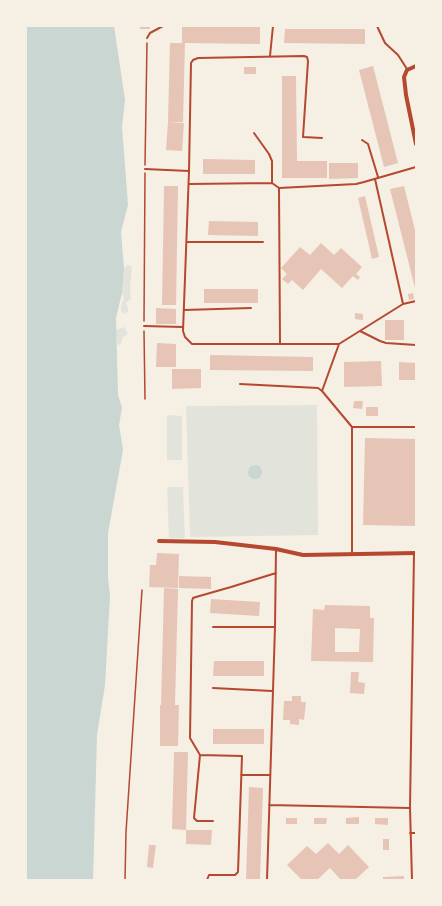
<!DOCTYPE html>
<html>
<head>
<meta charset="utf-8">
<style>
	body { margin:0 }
	#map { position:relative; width:442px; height:906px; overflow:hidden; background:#f6efe4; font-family:Ubuntu,sans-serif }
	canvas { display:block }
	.frame { position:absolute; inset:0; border:27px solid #f6efe4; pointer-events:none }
</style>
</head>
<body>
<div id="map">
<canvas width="442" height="906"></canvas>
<div class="frame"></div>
</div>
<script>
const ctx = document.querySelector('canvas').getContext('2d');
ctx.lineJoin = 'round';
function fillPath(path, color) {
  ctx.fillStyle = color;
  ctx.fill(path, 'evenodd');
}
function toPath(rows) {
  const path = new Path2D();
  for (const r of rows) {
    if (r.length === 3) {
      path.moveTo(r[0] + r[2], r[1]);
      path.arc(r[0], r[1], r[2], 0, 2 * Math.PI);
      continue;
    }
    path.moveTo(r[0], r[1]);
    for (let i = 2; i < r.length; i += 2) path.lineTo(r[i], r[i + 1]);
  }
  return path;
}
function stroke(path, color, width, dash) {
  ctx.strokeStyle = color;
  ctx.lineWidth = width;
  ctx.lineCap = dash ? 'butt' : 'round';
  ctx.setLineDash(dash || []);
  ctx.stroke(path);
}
const green = toPath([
	[128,265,131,266,132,268,130,287,131,299,126,303,128,308,128,312,124,314,121,311,121,305,124,299,122,293,124,268],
	[124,327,128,334,127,335,123,337,121,344,119,345,117,344,116,330],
	[317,405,318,535,190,537,186,406],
	[167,415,182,416,182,460,167,460],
	[167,487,183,487,185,538,169,538]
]);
const water = toPath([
	[26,26,114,26,125,100,122,127,128,205,121,232,124,268,122,293,116,318,118,395,122,408,119,425,123,450,108,533,108,577,110,596,105,685,97,735,93,880,26,880],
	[255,472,7]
]);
const building = toPath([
	[140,26,150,26,150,29,140,29],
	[182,27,260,27,260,44,185,43,183,122,168,122,170,43,182,43],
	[285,29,365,29,365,44,284,43],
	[373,66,398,163,384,167,359,70],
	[244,67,256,67,256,74,244,74],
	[282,76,296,76,297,161,327,161,327,178,282,178],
	[168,122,184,123,182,151,166,150],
	[203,159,255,160,255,174,203,174],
	[329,163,358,163,358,178,329,179],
	[164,186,178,186,176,305,162,305],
	[404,186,416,234,415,288,390,189],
	[365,196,379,257,372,259,358,198],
	[209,221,258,222,258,236,208,235],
	[321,243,334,255,341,248,362,267,356,274,360,277,358,280,353,276,342,288,321,269,303,290,292,280,288,284,282,279,287,274,281,268,300,247,310,255],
	[204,289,258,289,258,303,204,303],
	[413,293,414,299,409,300,408,294],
	[156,308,176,309,176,324,156,324],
	[355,313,363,314,363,320,355,319],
	[385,320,404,320,404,340,385,340],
	[157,343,176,344,176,367,156,367],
	[210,355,313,357,313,371,210,370],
	[381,361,382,386,344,387,344,362],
	[399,362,416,363,416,380,399,380],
	[172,369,201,369,201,388,172,389],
	[354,401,363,401,362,409,353,408],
	[366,407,378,407,378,416,366,416],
	[365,438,416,439,416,526,363,525],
	[157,553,179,554,178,588,149,587,150,565,156,565],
	[179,576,211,577,211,589,179,588],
	[164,588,178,589,175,705,179,705,178,746,160,746,160,705,161,705],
	[211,599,260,602,259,616,210,613],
	[325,605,370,606,370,618,374,618,373,662,311,661,313,609,324,610],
	[335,628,360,629,359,652,335,652],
	[214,661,264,661,264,676,213,676],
	[351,672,359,672,358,682,365,683,364,694,350,693],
	[292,696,301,696,301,702,306,702,304,720,299,719,299,725,290,724,290,720,283,720,284,701,292,701],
	[213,729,264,729,264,744,213,744],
	[174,752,188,752,186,830,212,830,211,845,186,844,186,830,172,829],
	[249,787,263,788,260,880,246,880],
	[359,817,359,824,346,824,346,818],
	[286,818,297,818,297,824,286,824],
	[314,818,327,818,326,824,314,824],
	[375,818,388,818,388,825,375,824],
	[383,839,389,839,389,850,383,850],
	[328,843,339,854,348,845,369,867,355,880,341,880,330,868,317,880,302,880,287,865,307,846,316,854],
	[149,845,156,845,153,868,147,867],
	[404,876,404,880,383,880,383,877]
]);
const path = toPath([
	[145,165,147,43],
	[144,321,145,173],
	[144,331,145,399],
	[125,880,126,832,142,590]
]);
const service = toPath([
	[377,26,385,43,398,55,407,69],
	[147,38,150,33,163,26],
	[270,56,273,26],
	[254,133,269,154,272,161,272,183],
	[322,138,303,137,308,61,307,57,304,56,198,58,193,60,191,63,189,171,183,331,185,337,192,344,339,344,403,304,416,301],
	[362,140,368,144,378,177],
	[145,169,189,171],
	[375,179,403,304],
	[189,184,272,183,279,188,356,184,364,182,416,167],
	[279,188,280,344],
	[187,242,263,242],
	[184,310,251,308],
	[144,326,183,327],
	[360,331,380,341,386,343,416,345],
	[240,384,318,388,322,391,352,427],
	[322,391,339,344],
	[352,554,352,427,416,427],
	[213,627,275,627],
	[213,688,272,691],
	[200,755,242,756,238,872,235,875,209,875,207,880],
	[241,775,269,775],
	[269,805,410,808],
	[213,821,197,821,194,818,200,755,190,738,192,601,193,598,196,597,231,587,276,573],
	[410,833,416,833],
	[267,880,275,627,276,549],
	[412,880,410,808,414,553]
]);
const minor = toPath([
	[416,66,407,70,404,77,406,95,416,144],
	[159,541,215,542,276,549,303,555,416,553]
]);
fillPath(green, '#e2e4dc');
fillPath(water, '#c9d6d2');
fillPath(building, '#e6c5b7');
stroke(path, '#b5482f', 1.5);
stroke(service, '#b5482f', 2);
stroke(minor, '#b5482f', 4);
</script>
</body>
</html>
